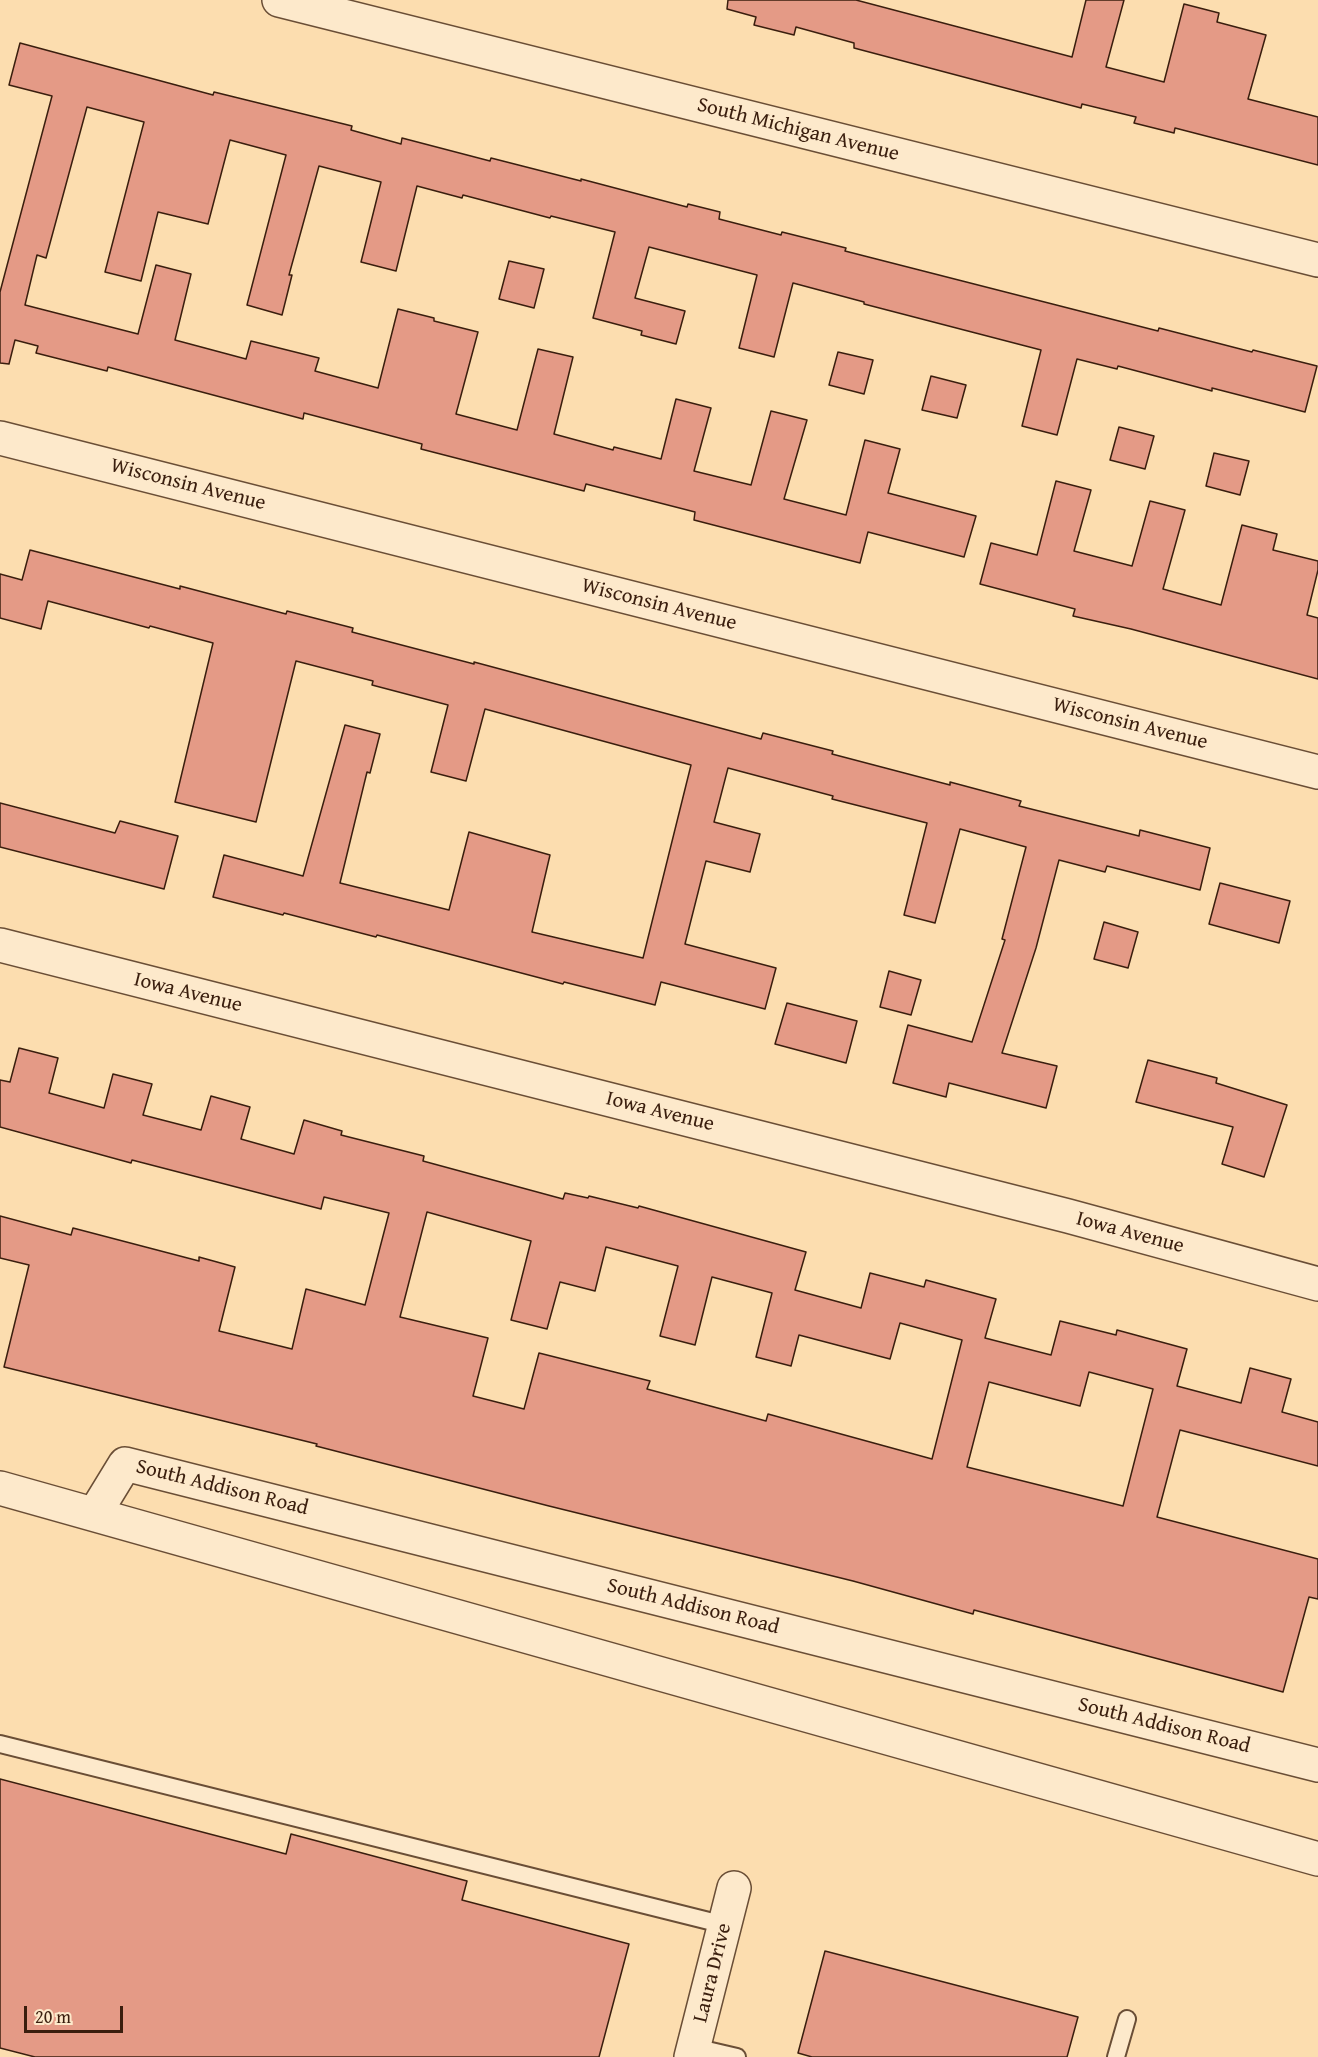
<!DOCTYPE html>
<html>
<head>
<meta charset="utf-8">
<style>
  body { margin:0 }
  #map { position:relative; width:1318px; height:2057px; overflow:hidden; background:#fcddaf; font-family:"Gentium Book Plus",serif }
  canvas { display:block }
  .scale { position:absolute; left:24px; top:2006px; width:99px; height:27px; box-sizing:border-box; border:3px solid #3a1e0e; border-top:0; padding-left:8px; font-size:18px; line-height:21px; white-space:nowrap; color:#3a1e0e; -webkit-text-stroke:4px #fde9cb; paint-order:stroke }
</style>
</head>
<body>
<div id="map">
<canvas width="1318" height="2057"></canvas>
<div class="scale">20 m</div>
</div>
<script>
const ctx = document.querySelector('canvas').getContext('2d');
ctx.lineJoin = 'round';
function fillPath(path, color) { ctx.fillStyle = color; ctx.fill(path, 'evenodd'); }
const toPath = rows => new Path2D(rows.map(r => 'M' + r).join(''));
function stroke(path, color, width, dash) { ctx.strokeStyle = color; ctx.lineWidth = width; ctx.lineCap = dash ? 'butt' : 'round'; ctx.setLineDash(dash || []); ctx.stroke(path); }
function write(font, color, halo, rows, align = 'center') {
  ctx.font = font + ' "Gentium Book Plus",serif'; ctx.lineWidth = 4.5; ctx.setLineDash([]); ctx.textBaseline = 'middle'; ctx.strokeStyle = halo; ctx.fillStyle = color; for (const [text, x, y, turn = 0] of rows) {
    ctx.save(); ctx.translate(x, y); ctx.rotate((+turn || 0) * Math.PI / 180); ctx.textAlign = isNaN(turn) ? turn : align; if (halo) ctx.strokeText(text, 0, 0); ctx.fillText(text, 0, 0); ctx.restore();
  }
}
const building = toPath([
  [728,0,856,0,1072,57,1086,0,1124,0,1106,67,1164,82,1184,4,1219,13,1217,22,1266,35,1248,99,1318,117,1318,165,1175,128,1174,133,1134,123,1136,117,1082,104,1081,108,854,48,854,43,796,27,794,35,754,25,756,17,727,9,728,0],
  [20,43,213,95,214,92,352,126,351,130,401,144,402,138,490,161,491,158,581,181,581,179,687,207,688,204,720,212,719,219,781,235,782,232,846,248,845,251,1158,331,1159,328,1252,352,1253,350,1317,366,1305,412,1212,388,1212,391,1118,366,1117,369,1077,359,1057,435,1022,426,1041,350,864,304,864,302,793,283,774,357,739,348,757,275,649,247,635,298,685,311,676,344,641,335,642,331,593,318,615,232,551,216,550,218,463,195,462,198,417,186,396,271,361,262,381,182,319,166,289,275,292,275,282,315,247,305,286,155,230,140,208,224,158,212,141,281,105,272,144,122,87,107,46,258,37,255,25,305,138,334,156,265,191,274,175,340,246,359,251,341,319,358,315,371,378,388,398,309,434,318,434,321,478,332,456,414,517,430,538,349,573,357,554,434,613,450,614,447,661,459,676,399,711,408,694,471,751,485,771,411,807,420,784,499,846,515,865,440,900,449,888,493,976,516,964,557,868,532,860,563,694,520,695,512,586,484,584,491,421,449,422,444,304,413,303,419,108,367,107,371,36,353,38,346,15,340,9,364,0,363,0,292,52,96,9,85,20,43],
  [509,261,544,269,534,308,499,299,509,261],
  [838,352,873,360,864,394,829,385,838,352],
  [931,376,966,385,957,418,922,410,931,376],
  [1119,427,1154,436,1145,469,1110,460,1119,427],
  [1214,453,1249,461,1240,495,1206,486,1214,453],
  [1056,481,1091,490,1074,551,1132,566,1150,501,1185,510,1163,589,1221,605,1242,525,1277,534,1273,550,1318,561,1318,570,1307,615,1318,618,1318,679,1131,629,1073,616,1075,609,980,584,991,543,1037,555,1056,481],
  [30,550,180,589,180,586,286,614,287,611,353,628,352,632,474,664,474,662,761,739,763,733,833,751,832,754,950,785,950,782,1021,801,1019,806,1139,836,1140,830,1210,848,1200,890,1107,866,1105,872,1059,860,1036,948,1002,1053,1057,1066,1046,1108,949,1083,946,1097,893,1083,908,1025,972,1042,1005,940,1002,939,1026,847,960,829,935,923,904,915,927,823,832,799,833,796,728,768,714,822,760,834,750,872,706,861,685,944,776,968,765,1009,661,982,655,1005,564,982,563,984,377,935,376,937,284,913,283,915,213,897,224,855,303,876,345,725,380,734,370,773,367,772,340,883,449,910,469,832,550,855,532,932,643,958,691,765,485,709,466,781,431,772,448,705,372,685,373,681,296,661,256,822,175,802,213,643,150,626,149,628,48,601,41,629,0,618,0,574,22,580,30,550],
  [0,803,115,833,120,821,178,836,164,889,0,847,0,803],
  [1220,883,1290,901,1279,943,1209,924,1220,883],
  [1104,922,1138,932,1128,968,1094,959,1104,922],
  [889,971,921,980,911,1015,880,1007,889,971],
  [787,1003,857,1021,846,1063,775,1044,787,1003],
  [19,1048,58,1058,49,1093,104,1108,113,1074,152,1084,143,1115,201,1130,211,1096,250,1107,241,1139,294,1154,304,1120,342,1131,341,1135,424,1156,423,1161,563,1199,565,1193,588,1198,589,1196,638,1208,639,1206,806,1252,795,1290,861,1308,870,1273,924,1287,926,1280,996,1299,985,1338,1051,1355,1060,1321,1116,1335,1117,1330,1187,1349,1177,1386,1241,1403,1250,1368,1291,1379,1282,1412,1318,1422,1318,1466,1180,1430,1157,1517,1318,1559,1318,1599,1309,1597,1283,1692,974,1610,973,1614,853,1581,549,1506,316,1446,317,1444,4,1367,29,1265,0,1258,0,1216,71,1235,73,1228,199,1261,199,1257,235,1267,219,1331,292,1349,306,1289,365,1305,389,1213,324,1197,321,1209,132,1160,131,1163,0,1127,0,1080,10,1082,19,1048],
  [427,1212,531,1241,511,1320,547,1329,560,1282,595,1291,606,1247,678,1266,660,1336,695,1345,712,1277,772,1293,756,1357,791,1366,799,1335,890,1359,900,1323,962,1340,932,1459,768,1414,766,1421,647,1389,650,1381,539,1353,524,1409,473,1396,488,1338,400,1317,427,1212],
  [1089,1372,1153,1389,1123,1506,967,1467,989,1382,1080,1406,1089,1372],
  [1148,1060,1217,1078,1216,1083,1287,1105,1264,1177,1222,1164,1233,1127,1136,1102,1148,1060],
  [0,1779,286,1854,291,1834,467,1881,462,1900,629,1944,599,2057,35,2057,0,2048,0,1779],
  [825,1951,1078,2017,1067,2057,812,2057,798,2053,825,1951]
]);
fillPath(building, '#e49a86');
stroke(building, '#3a1e0e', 1.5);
const service = toPath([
  [0,1744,725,1925],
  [694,2047,737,2057],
  [1116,2057,1127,2019]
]);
const minor = toPath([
  [279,0,1318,260],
  [0,438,1318,772],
  [0,945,1068,1216,1318,1284],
  [95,1513,125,1464,1318,1765],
  [691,2057,734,1888]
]);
const tertiary = toPath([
  [0,1488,1318,1859]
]);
stroke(service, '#6a4e36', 20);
stroke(minor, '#6a4e36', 36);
stroke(tertiary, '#6a4e36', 36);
stroke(service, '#fde9cb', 16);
stroke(minor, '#fde9cb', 33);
stroke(tertiary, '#fde9cb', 33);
write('21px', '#3a1e0e', '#fde9cb', [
  ["South Michigan Avenue",798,130,14],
  ["Wisconsin Avenue",188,485,14],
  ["Wisconsin Avenue",659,605,14],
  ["Wisconsin Avenue",1130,724,14],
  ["Iowa Avenue",188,993,14],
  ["Iowa Avenue",660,1112,14],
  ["Iowa Avenue",1130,1233,15],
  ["South Addison Road",222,1488,14],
  ["South Addison Road",693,1607,14],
  ["South Addison Road",1164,1726,14],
  ["Laura Drive",713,1973,-76]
]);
</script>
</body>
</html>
